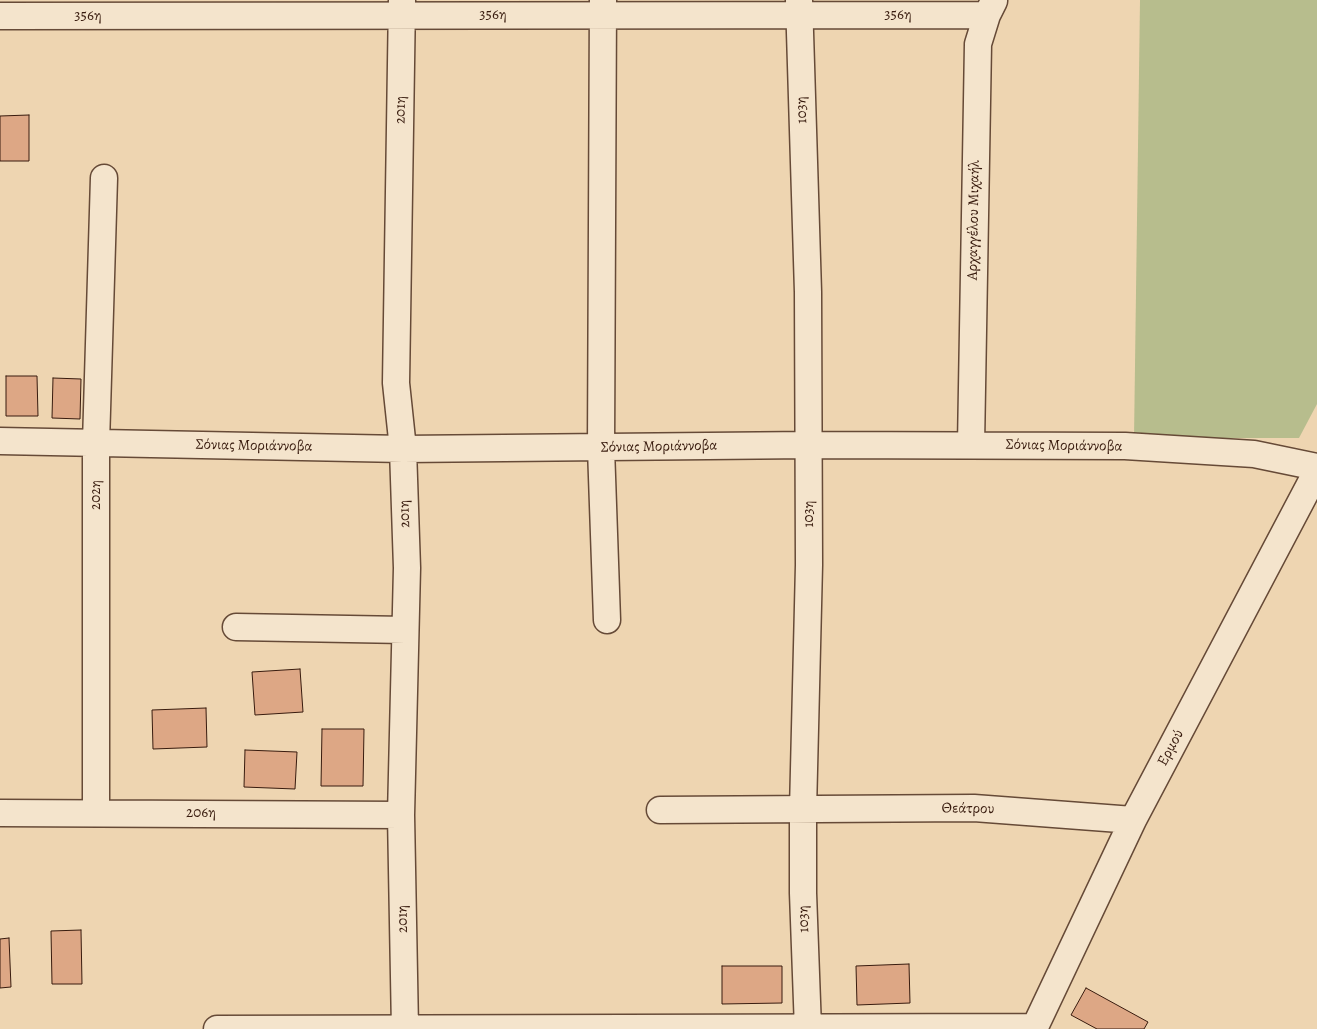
<!DOCTYPE html>
<html>
<head>
<meta charset="utf-8">
<style>
  body { margin:0 }
  canvas { display:block; background:#eed5b1 }
</style>
</head>
<body>
<canvas width="1317" height="1029"></canvas>
<script>
const ctx = document.querySelector('canvas').getContext('2d');
ctx.lineJoin = 'round';
function fillPath(path, color) { ctx.fillStyle = color; ctx.fill(path, 'evenodd'); }
const toPath = rows => new Path2D(rows.map(r => 'M' + r).join(''));
function stroke(path, color, width, dash) { ctx.strokeStyle = color; ctx.lineWidth = width; ctx.lineCap = dash ? 'butt' : 'round'; ctx.setLineDash(dash || []); ctx.stroke(path); }
function write(font, color, halo, rows, align = 'center') {
  ctx.font = font + ' Alegreya,serif'; ctx.lineWidth = 4; ctx.setLineDash([]); ctx.textBaseline = 'middle'; ctx.strokeStyle = halo; ctx.fillStyle = color; for (const [text, x, y, turn = 0] of rows) {
    ctx.save(); ctx.translate(x, y); ctx.rotate((+turn || 0) * Math.PI / 180); ctx.textAlign = isNaN(turn) ? turn : align; if (halo) ctx.strokeText(text, 0, 0); ctx.fillText(text, 0, 0); ctx.restore();
  }
}
fillPath(toPath([
  [1140,0,1317,0,1317,404,1299,438,1134,438]
]), '#b7bd8d');
const building = toPath([
  [29,115,29,161,0,161,0,116,29,115],
  [6,376,37,376,38,416,6,416,6,376],
  [53,378,81,379,80,419,52,418,53,378],
  [300,669,303,712,255,715,252,672,300,669],
  [206,708,207,747,153,749,152,710,206,708],
  [322,729,364,729,363,786,321,786,322,729],
  [245,750,297,752,295,789,244,787,245,750],
  [81,930,82,984,52,984,51,931,81,930],
  [9,938,11,987,0,988,0,939,9,938],
  [909,964,910,1003,857,1005,856,966,909,964],
  [722,966,782,966,782,1003,722,1004,722,966],
  [1086,988,1148,1022,1144,1029,1097,1029,1071,1015,1086,988]
]);
fillPath(building, '#dda785');
stroke(building, '#381b0e', 1);
const minor = toPath([
  [402,0,396,383,403,449,407,568,401,815,405,1029],
  [603,0,601,448,607,620],
  [799,0,808,292,809,565,803,810,803,893,808,1029],
  [0,16,987,15],
  [0,441,403,449,809,445,1125,446,1254,454,1317,467],
  [971,445,978,44,987,15,994,1],
  [236,627,405,630],
  [660,810,974,808,1133,820],
  [0,813,401,815],
  [96,813,96,443,104,178],
  [217,1029,1035,1027],
  [1034,1029,1133,820,1317,471]
]);
stroke(minor, '#664a37', 29);
stroke(minor, '#f4e4cc', 26);
write('15px', '#381b0e', '#f4e4cc', [
  ["356η",493,15],
  ["356η",898,15],
  ["356η",88,16],
  ["201η",401,110,-89],
  ["103η",802,110,-92],
  ["Αρχαγγέλου Μιχαήλ",974,220,-89],
  ["Σόνιας Μοριάννοβα",254,446,1],
  ["Σόνιας Μοριάννοβα",1064,446,1],
  ["Σόνιας Μοριάννοβα",659,447,-1],
  ["202η",96,495,-90],
  ["201η",405,514,-92],
  ["103η",809,514,-90],
  ["Ερμού",1171,748,-62],
  ["Θεάτρου",968,809,1],
  ["206η",201,813],
  ["201η",403,919,-91],
  ["103η",804,919,-92]
]);
</script>
</body>
</html>
